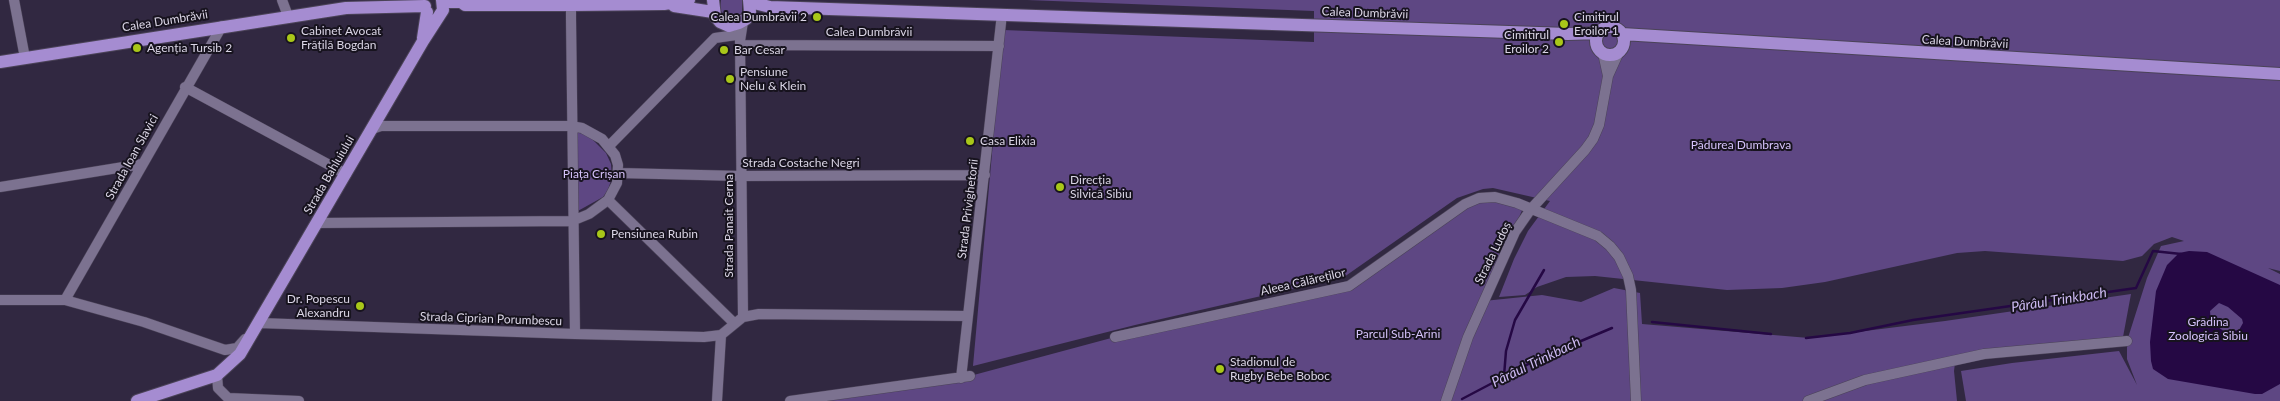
<!DOCTYPE html>
<html>
<head>
<meta charset="utf-8">
<style>
  body { margin:0 }
  canvas { display:block; background:#312841 }
</style>
</head>
<body>
<canvas width="2280" height="401"></canvas>
<script>
const ctx = document.querySelector('canvas').getContext('2d');
ctx.lineJoin = 'round';
function fillPath(path, color) { ctx.fillStyle = color; ctx.fill(path, 'evenodd'); }
const toPath = rows => new Path2D(rows.map(r => 'M' + r).join(''));
function stroke(path, color, width, dash) { ctx.strokeStyle = color; ctx.lineWidth = width; ctx.lineCap = dash ? 'butt' : 'round'; ctx.setLineDash(dash || []); ctx.stroke(path); }
function write(font, color, halo, rows, align = 'center') {
  ctx.font = font + ' Lato,sans-serif'; ctx.lineWidth = 4; ctx.setLineDash([]); ctx.textBaseline = 'middle'; ctx.strokeStyle = halo; ctx.fillStyle = color; for (const [text, x, y, turn = 0] of rows) {
    ctx.save(); ctx.translate(x, y); ctx.rotate((+turn || 0) * Math.PI / 180); ctx.textAlign = isNaN(turn) ? turn : align; if (halo) ctx.strokeText(text, 0, 0); ctx.fillText(text, 0, 0); ctx.restore();
  }
}
fillPath(toPath([
  [721,0,742,0,742,13,734,18,727,17,720,10],
  [1027,0,2280,0,2280,271,2268,268,2280,274,2280,401,1966,401,1961,371,2012,363,2119,351,2137,385,2127,359,2127,341,2147,278,2161,246,2184,241,2172,237,2154,244,2142,256,2123,261,1985,251,1957,253,1825,282,1782,288,1727,290,1595,276,1566,277,1537,287,1525,295,1499,297,1514,259,1528,231,1550,201,1493,188,1483,189,1457,198,1344,277,1135,325,973,366,1003,30,1314,42,1314,11],
  [574,131,589,136,606,153,611,164,612,177,608,190,603,197,576,212],
  [1479,198,1523,208,1484,301,1542,295,1581,302,1614,288,1640,293,1642,324,1809,338,1945,321,2131,294,2123,337,1956,355,1954,371,1957,401,790,401,970,376,1115,337,1342,288]
]), '#5e4783');
fillPath(toPath([
  [2189,251,2207,252,2280,285,2280,384,2262,394,2255,394,2168,379,2153,369,2151,361,2150,342,2156,291,2167,265,2179,253],
  [2219,303,2228,307,2242,319,2243,323,2239,330,2225,332,2211,322,2210,311]
]), '#250844');
stroke(toPath([
  [1652,322,1771,334],
  [1806,338,1850,333,1913,320,2136,288,2153,251,2181,254],
  [1504,376,1506,351,1515,320,1544,270],
  [1462,399,1538,359,1612,328]
]), '#250844', 2.5);
const minor = toPath([
  [14,0,25,58],
  [282,0,288,16],
  [740,45,999,46],
  [1603,53,1608,76],
  [185,87,346,174],
  [609,146,715,38,736,35],
  [619,173,741,176,985,175],
  [0,187,142,164],
  [608,200,734,323],
  [318,223,572,221,589,214,608,200,617,183,618,165,615,155,602,139,582,128,571,126,381,126,372,129],
  [0,300,65,300,144,322,225,350,237,348,245,339],
  [65,300,222,26],
  [743,317,759,314,968,316],
  [255,328,259,323,575,334,704,337,721,335],
  [575,334,571,18,571,5,575,0],
  [1115,337,1349,286,1465,204,1479,198,1495,197,1517,203,1598,236,1610,246,1619,257,1628,276,1631,290,1636,401],
  [217,375,218,388,228,398,299,401],
  [961,378,1002,14],
  [717,401,721,335,743,317,740,41,743,22],
  [790,401,970,376],
  [1446,401,1468,337,1515,232,1531,209,1585,150,1593,139,1599,125,1608,76,1618,54],
  [1808,401,1865,380,1984,354,2127,341]
]);
const major = toPath([
  [713,0,715,16,720,22,729,26,739,23,746,19,750,12,749,0],
  [443,2,461,2,465,5,571,5,664,4,689,0],
  [750,2,770,7,1568,34,1599,33],
  [674,6,713,12],
  '1596 41a14 14 0 1 1 28 0a14 14 0 1 1-28 0Z',
  [1622,34,2280,74],
  [423,38,427,12],
  [0,62,346,8,425,6],
  [137,401,217,375,240,354,423,41,443,10,442,0]
]);
stroke(minor, '#4b4358', 11);
stroke(major, '#4b4358', 14);
stroke(minor, '#7c7290', 10);
stroke(major, '#a58cd1', 12);
for (const [x, y, r, color] of [
  [817,17,5,"#a9c719"],
  [1564,24,5,"#a9c719"],
  [291,38,5,"#a9c719"],
  [1559,42,5,"#a9c719"],
  [137,48,5,"#a9c719"],
  [724,50,5,"#a9c719"],
  [730,79,5,"#a9c719"],
  [970,141,5,"#a9c719"],
  [1060,187,5,"#a9c719"],
  [601,234,5,"#a9c719"],
  [360,306,5,"#a9c719"],
  [1220,369,5,"#a9c719"]
]) { const dot = new Path2D(); dot.arc(x, y, r, 0, 2 * Math.PI); ctx.fillStyle = color; ctx.fill(dot); stroke(dot, '#17131e', 2); }
write('12px', '#dad5e5', '#17131e', [
  ["Calea Dumbrăvii",1365,13,2],
  ["Calea Dumbrăvii",165,21,-9],
  ["Calea Dumbrăvii",869,32],
  ["Calea Dumbrăvii",1965,42,3],
  ["Strada Ioan Slavici",132,157,-61],
  ["Strada Costache Negri",801,163],
  ["Strada Bahluiului",329,175,-60],
  ["Strada Privighetorii",968,209,-83],
  ["Strada Panait Cerna",729,226,-90],
  ["Strada Ludoș",1493,253,-64],
  ["Aleea Călăreților",1303,282,-13],
  ["Strada Ciprian Porumbescu",491,319,2]
]);
write('12px', '#dad5e5', '#17131e', [
  ["Calea Dumbrăvii 2",807,17,"right"],
  ["Cimitirul",1574,17],
  ["Eroilor 1",1574,31],
  ["Cabinet Avocat",301,31],
  ["Frățilă Bogdan",301,45],
  ["Cimitirul",1549,35,"right"],
  ["Eroilor 2",1549,49,"right"],
  ["Agenția Tursib 2",147,48],
  ["Bar Cesar",734,50],
  ["Pensiune",740,72],
  ["Nelu & Klein",740,86],
  ["Casa Elixia",980,141],
  ["Direcția",1070,180],
  ["Silvică Sibiu",1070,194],
  ["Pensiunea Rubin",611,234],
  ["Dr. Popescu",350,299,"right"],
  ["Alexandru",350,313,"right"],
  ["Stadionul de",1230,362],
  ["Rugby Bebe Boboc",1230,376]
], 'left');
write('12px', '#d5c2fa', '#17131e', [
  ["Pădurea Dumbrava",1741,145],
  ["Piața Crișan",594,174],
  ["Grădina",2208,322],
  ["Zoologică Sibiu",2208,336],
  ["Parcul Sub-Arini",1398,334]
]);
write('italic 14px', '#ccb9f1', '#17131e', [
  ["Pârâul Trinkbach",2059,300,-9],
  ["Pârâul Trinkbach",1536,362,-26]
]);
</script>
</body>
</html>
